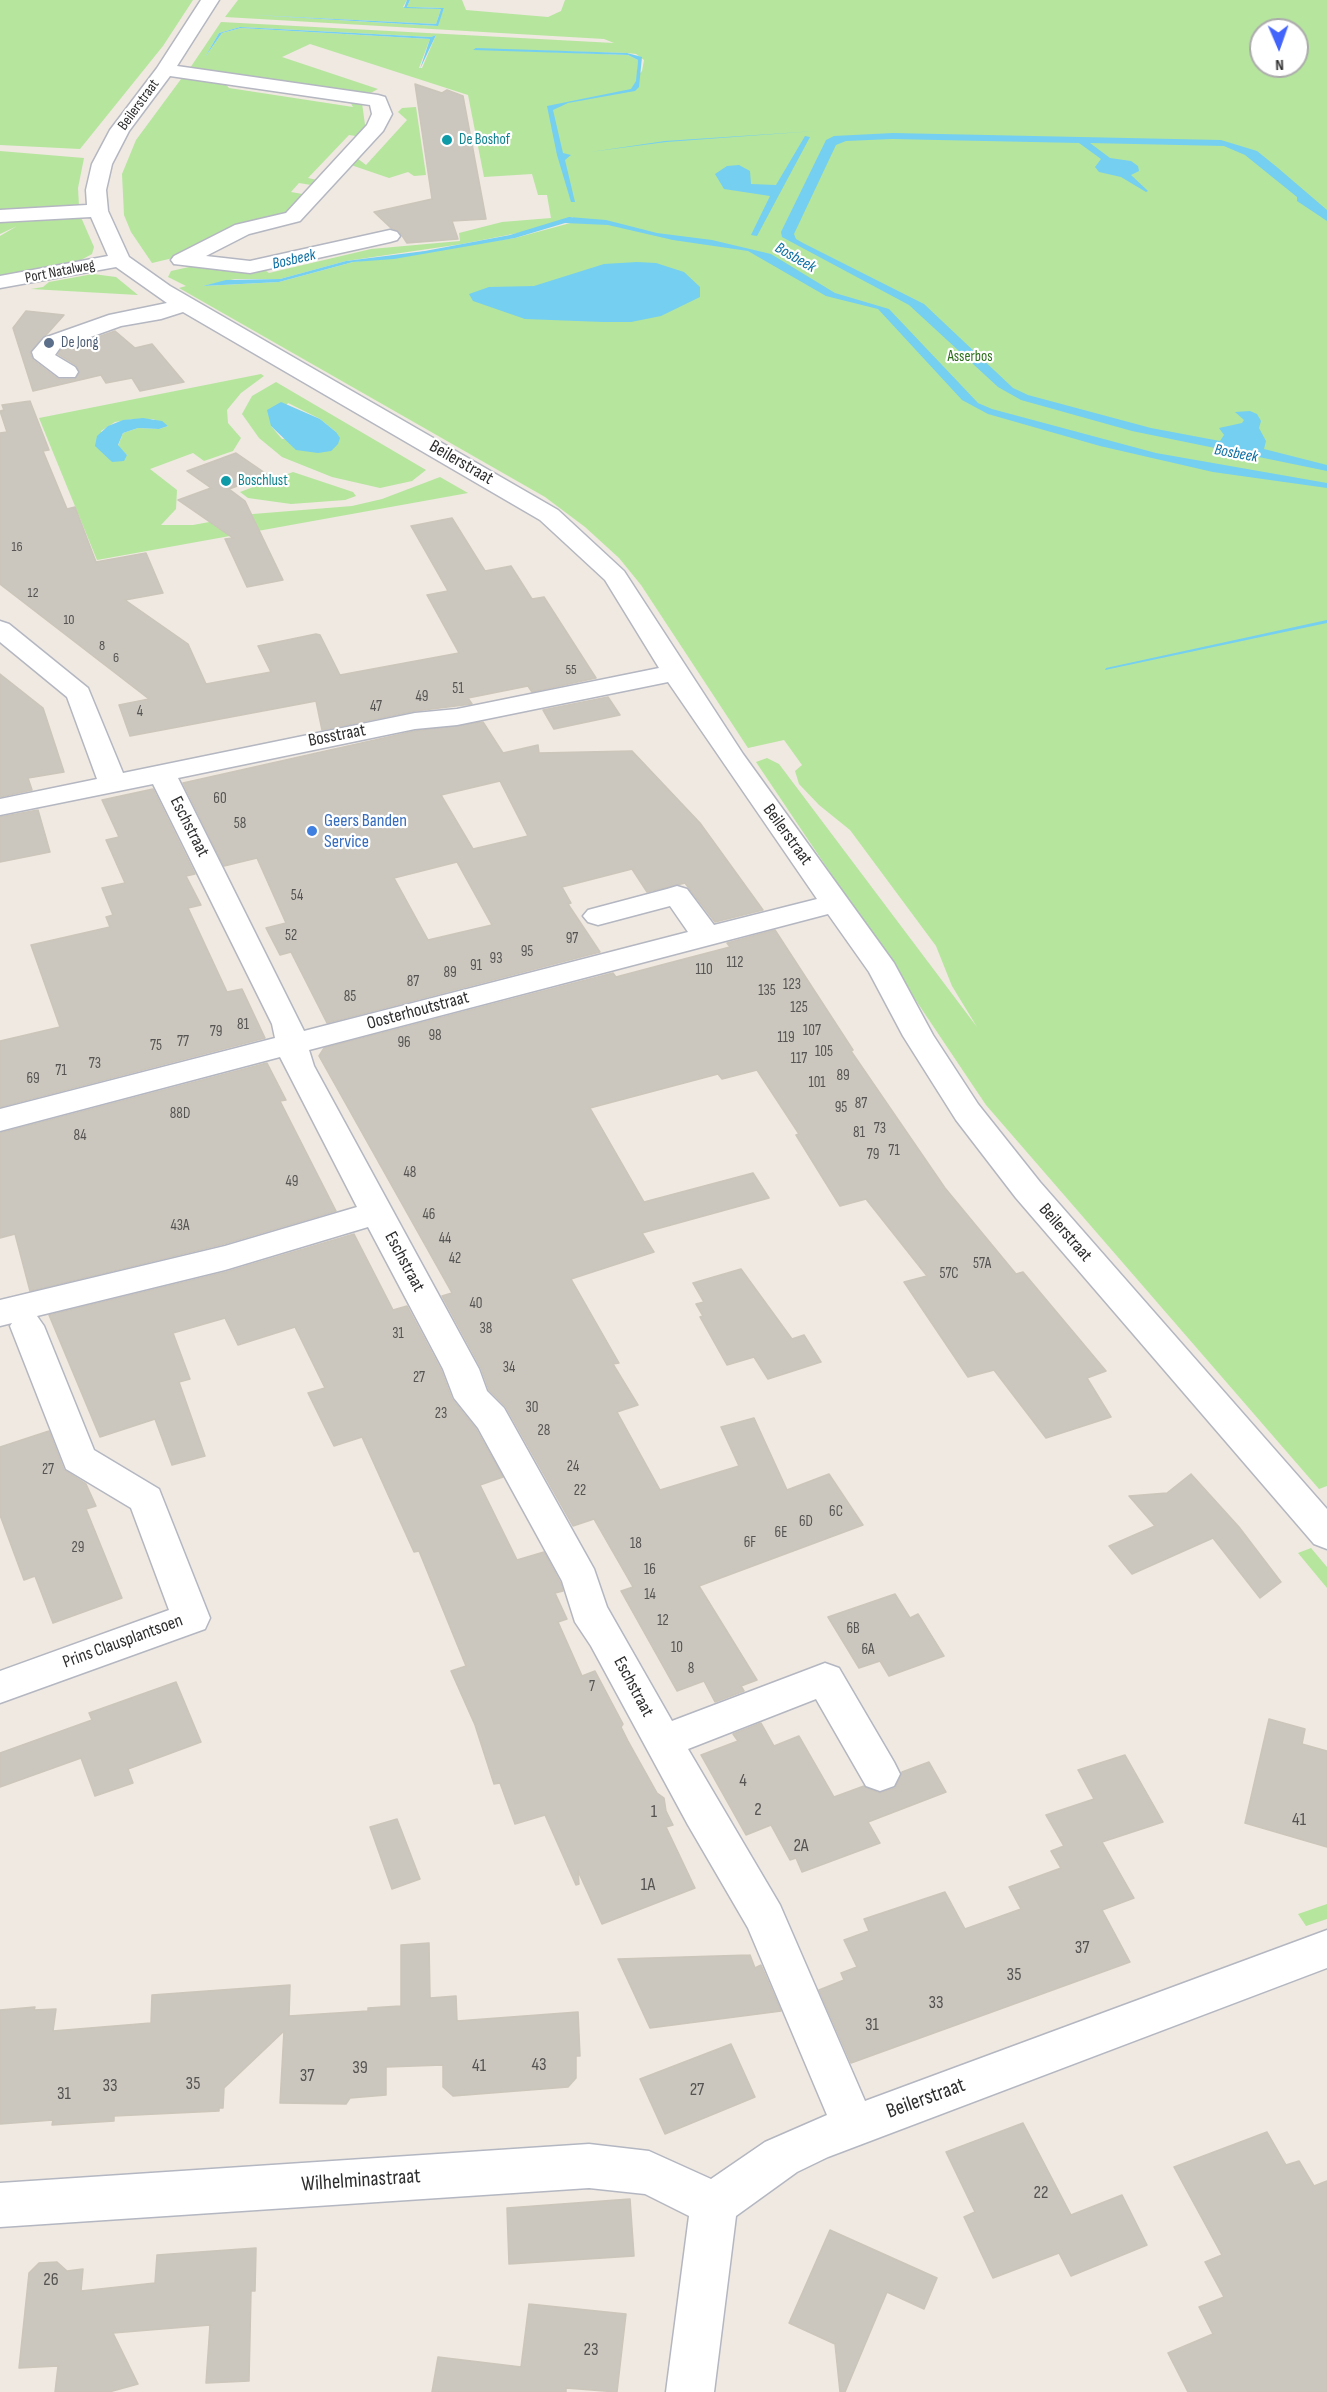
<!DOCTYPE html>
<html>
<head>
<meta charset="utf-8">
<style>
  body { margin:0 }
  #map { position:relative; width:1327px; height:2392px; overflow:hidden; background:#efe9e1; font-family:"Sofia Sans Condensed",sans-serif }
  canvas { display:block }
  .north { position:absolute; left:1249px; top:18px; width:60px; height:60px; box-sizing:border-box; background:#fff; border:2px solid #ababab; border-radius:50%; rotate:178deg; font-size:16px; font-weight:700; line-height:24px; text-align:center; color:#2e2e2e }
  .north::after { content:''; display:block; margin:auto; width:21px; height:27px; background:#4264fb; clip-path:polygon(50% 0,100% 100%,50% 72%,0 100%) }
</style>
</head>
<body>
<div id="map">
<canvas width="1327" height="2392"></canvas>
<div class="north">N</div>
</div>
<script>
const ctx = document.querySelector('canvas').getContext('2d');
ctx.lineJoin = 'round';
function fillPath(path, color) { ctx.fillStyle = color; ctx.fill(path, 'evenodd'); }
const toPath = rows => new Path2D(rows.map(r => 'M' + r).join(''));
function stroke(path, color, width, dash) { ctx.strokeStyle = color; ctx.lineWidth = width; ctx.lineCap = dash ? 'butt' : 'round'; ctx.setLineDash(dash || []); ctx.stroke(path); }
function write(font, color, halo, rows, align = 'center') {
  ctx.font = font + ' "Sofia Sans Condensed",sans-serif'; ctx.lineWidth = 4.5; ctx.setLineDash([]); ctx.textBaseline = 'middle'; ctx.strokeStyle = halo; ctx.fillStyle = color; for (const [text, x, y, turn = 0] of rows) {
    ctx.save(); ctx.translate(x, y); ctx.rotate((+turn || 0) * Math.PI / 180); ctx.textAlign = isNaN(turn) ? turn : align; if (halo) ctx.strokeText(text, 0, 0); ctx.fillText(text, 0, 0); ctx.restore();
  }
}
fillPath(toPath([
  [0,0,193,0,163,46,80,149,0,145],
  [238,0,407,0,403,7,441,9,436,24,254,15,437,26,444,8,407,7,410,0,462,0,466,10,548,17,561,11,565,0,1327,0,1327,1486,1319,1489,986,1105,756,762,767,758,779,764,977,1027,952,986,936,946,850,830,819,805,799,784,795,771,802,765,784,740,748,748,641,585,619,558,585,527,545,497,179,288,186,286,168,277,171,271,198,265,214,270,262,268,269,273,371,249,460,241,459,233,502,222,551,218,547,195,538,195,532,174,484,177,468,95,310,44,282,57,378,89,363,97,188,71,221,22,614,43,604,39,225,17],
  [240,27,431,37,436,35,422,68,419,68,430,39,241,28,222,33,205,57,219,33],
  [1261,30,1297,30,1297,66,1261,66],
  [474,49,627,53,636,54,644,60,642,71,637,76,638,60,628,55],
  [573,217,574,222,515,238,353,262,279,282,203,286,235,279,280,279,346,261,462,244,523,232],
  [184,75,223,81,229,88,353,107,349,100,362,103,366,132,362,137,349,135,308,178,322,181,317,186,299,183,291,192,308,195,292,213,190,254,152,263,131,232,124,215,122,174,136,140],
  [416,107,426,175,414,176,408,172,389,178,351,165,357,158,366,165,407,120,398,112,402,108],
  [0,151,84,158,78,188,79,206,0,211],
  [80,215,94,247,92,254,81,260,0,278,0,236,17,226,0,234,0,221],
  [93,274,116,277,138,295,31,289,43,287,49,282],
  [261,374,264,376,241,393,227,410,228,423,241,438,233,451,204,461,193,453,150,469,177,490,176,509,161,525,193,525,253,514,352,506,382,499,440,477,468,493,97,560,39,418],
  [133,419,153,419,168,426,159,429,138,428,123,433,118,446,127,455,112,462,101,431,115,422],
  [276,382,426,470,412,481,380,488,332,477,282,457,259,438,242,414,252,396],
  [288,403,320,419,336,432,282,439,271,426],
  [293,472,353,492,356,496,345,500,291,504,248,498,240,492],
  [1311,1548,1327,1567,1327,1588,1298,1553],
  [1327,1904,1327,1919,1306,1926,1298,1914]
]), '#b6e59e');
fillPath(toPath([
  [407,0,410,0,407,7,444,8,438,26,254,15,436,24,441,9,404,8],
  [240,27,431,37,436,35,420,69,430,39,241,28,222,33,205,57,219,33],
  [476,48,627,53,642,57,639,87,635,91,568,103,553,110,563,153,571,155,565,160,575,202,571,202,557,155,547,106,631,89,636,81,638,60,628,55,473,50],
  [816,131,666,142,590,152,665,141],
  [893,133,1221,140,1257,151,1278,168,1327,210,1327,221,1297,201,1297,197,1245,155,1224,146,1090,143,1110,158,1131,161,1138,166,1139,171,1131,175,1148,191,1146,192,1121,177,1099,172,1095,167,1101,159,1079,143,892,139,846,141,836,145,794,234,796,239,803,243,924,304,1013,388,1028,395,1151,428,1220,441,1224,435,1219,428,1242,423,1244,420,1235,412,1250,411,1257,414,1261,421,1259,428,1266,441,1264,449,1327,465,1327,471,1132,431,1021,400,998,387,909,305,782,237,781,232,826,140,834,136],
  [805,136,810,137,757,236,751,235,770,196,724,189,715,174,727,166,739,165,750,171,751,184,776,185],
  [569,217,606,220,657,233,712,240,771,254,835,293,889,309,978,403,992,409,1156,453,1327,483,1327,488,1213,472,1100,446,988,414,962,400,878,309,826,296,748,251,673,240,608,225,565,223,515,238,394,259,353,262,279,282,203,286,226,280,280,279,346,261,425,251,510,235],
  [637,262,656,263,684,272,700,287,700,297,661,316,631,322,603,322,525,319,473,301,469,294,489,287,534,286,604,264],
  [281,402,320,419,336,432,340,438,338,444,331,451,318,453,296,450,271,426,267,410],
  [143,418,162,421,168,426,159,429,138,428,123,433,118,445,127,455,124,461,112,462,95,446,97,436,108,426,123,420],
  [1327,620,1327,623,1105,670,1106,668]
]), '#75cff0');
const building = toPath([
  [415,84,442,93,447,90,463,96,486,219,452,221,458,239,407,243,399,231,391,228,374,212,432,199,415,84],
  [26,311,64,315,30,353,33,360,58,379,75,379,80,373,76,365,58,354,61,350,115,331,135,348,152,344,184,382,140,391,132,378,106,383,101,375,33,391,13,328,26,311],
  [30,401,49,450,43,451,67,509,75,507,96,562,146,553,163,593,125,600,188,644,206,684,271,672,258,646,316,634,320,635,340,675,459,653,427,595,448,591,411,526,452,518,485,571,511,566,532,599,544,597,596,678,532,692,528,686,468,698,472,704,415,711,322,730,316,701,130,736,119,705,149,699,0,584,0,433,7,432,0,411,4,410,2,405,30,401],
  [236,453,268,475,229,489,245,501,283,580,247,587,225,539,233,538,178,500,211,488,187,471,236,453],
  [0,674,43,708,64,772,28,778,32,790,0,797,0,674],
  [608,697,620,715,554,729,543,710,608,697],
  [483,722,503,753,538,745,539,753,632,751,700,823,763,910,715,922,685,883,647,892,632,869,562,887,571,903,568,904,600,952,327,1023,291,952,280,955,266,928,286,923,257,858,224,866,183,783,415,731,483,722],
  [500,781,528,836,473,849,441,795,500,781],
  [457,862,492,925,428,940,394,878,457,862],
  [153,789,195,874,186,876,201,905,188,908,227,992,242,989,265,1038,0,1107,0,1041,60,1027,31,945,110,927,106,917,113,915,102,888,125,883,106,840,119,837,102,800,153,789],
  [38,810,50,852,0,862,0,817,38,810],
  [775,930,853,1050,851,1051,945,1188,1016,1274,1023,1272,1106,1371,1087,1378,1111,1417,1046,1438,994,1370,968,1377,904,1282,927,1276,866,1199,840,1206,796,1135,799,1134,757,1070,722,1079,718,1074,590,1108,644,1202,753,1173,769,1198,642,1233,654,1252,571,1279,619,1363,613,1364,638,1405,617,1412,660,1490,739,1466,721,1427,754,1418,787,1490,829,1474,863,1525,699,1586,757,1680,741,1686,744,1691,715,1702,704,1681,677,1691,621,1591,633,1587,594,1519,573,1526,506,1407,489,1390,481,1368,442,1296,452,1293,319,1056,324,1048,613,973,616,977,665,964,730,947,727,943,775,930],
  [267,1063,286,1100,280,1101,336,1211,224,1244,30,1291,15,1234,0,1238,0,1133,267,1063],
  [354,1234,393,1310,407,1306,441,1370,452,1399,476,1429,503,1477,480,1485,517,1560,544,1552,561,1584,563,1591,555,1593,567,1619,558,1622,582,1676,595,1671,623,1724,621,1727,628,1741,657,1793,664,1798,666,1811,673,1825,666,1827,695,1888,602,1924,578,1871,579,1884,576,1885,545,1815,515,1824,500,1783,494,1784,475,1725,451,1671,466,1666,419,1551,414,1552,362,1437,334,1446,308,1393,325,1388,295,1327,238,1345,225,1318,173,1333,190,1379,179,1382,205,1456,172,1465,155,1419,100,1437,49,1315,226,1272,354,1234],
  [741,1269,792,1339,804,1335,821,1362,768,1379,754,1357,727,1365,700,1317,703,1316,696,1304,704,1302,693,1283,741,1269],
  [49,1431,64,1470,86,1484,96,1506,86,1509,122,1598,53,1623,35,1576,24,1580,0,1515,0,1447,49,1431],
  [1191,1474,1239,1527,1281,1582,1260,1598,1213,1538,1132,1574,1109,1546,1155,1526,1129,1496,1167,1493,1191,1474],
  [895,1594,910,1618,918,1614,944,1656,889,1676,880,1661,859,1668,828,1617,895,1594],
  [176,1682,201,1742,128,1769,133,1783,95,1796,81,1758,0,1787,0,1753,92,1720,89,1713,176,1682],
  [1269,1719,1305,1729,1302,1744,1327,1751,1327,1847,1245,1823,1269,1719],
  [761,1723,774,1746,799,1736,834,1797,864,1786,879,1793,895,1788,902,1772,929,1762,946,1792,868,1822,880,1843,802,1872,796,1858,790,1860,771,1825,746,1835,701,1755,738,1741,733,1734,761,1723],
  [1125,1755,1163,1822,1102,1842,1134,1898,1102,1910,1130,1962,851,2063,819,1990,844,1980,841,1973,857,1967,844,1940,869,1931,864,1919,945,1892,965,1929,1021,1909,1009,1887,1061,1868,1051,1851,1064,1846,1046,1815,1094,1799,1078,1770,1125,1755],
  [397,1819,420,1879,392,1889,370,1827,397,1819],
  [429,1943,430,1998,456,1996,457,2021,578,2012,580,2056,576,2056,576,2078,568,2087,453,2096,443,2087,443,2065,386,2067,386,2095,350,2098,346,2104,280,2103,284,2031,224,2088,223,2108,219,2108,219,2111,114,2116,114,2121,52,2125,53,2120,0,2124,0,2010,35,2007,34,2010,56,2009,53,2031,151,2023,152,1995,290,1985,289,2016,368,2011,368,2008,401,2006,401,1945,429,1943],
  [750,1955,755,1968,761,1965,781,2011,650,2028,618,1959,750,1955],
  [731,2044,755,2097,665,2134,640,2079,731,2044],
  [1023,2123,1071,2215,1122,2195,1147,2245,1071,2276,1059,2253,993,2278,964,2217,975,2212,946,2152,1023,2123],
  [1267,2132,1286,2165,1299,2161,1314,2186,1327,2181,1327,2392,1188,2392,1168,2353,1213,2334,1199,2307,1224,2297,1205,2262,1222,2255,1174,2167,1267,2132],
  [630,2199,634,2256,509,2264,507,2208,630,2199],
  [830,2230,937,2278,924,2309,887,2292,845,2392,840,2392,835,2344,789,2323,830,2230],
  [256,2248,255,2291,251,2291,249,2381,206,2383,210,2325,113,2333,138,2384,109,2392,55,2392,58,2366,19,2368,29,2273,39,2263,57,2262,67,2271,83,2269,81,2291,155,2283,157,2255,256,2248],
  [529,2304,626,2314,617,2392,566,2388,566,2392,432,2392,438,2357,521,2367,529,2304]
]);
fillPath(building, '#cbc7bf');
stroke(building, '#cbc5ba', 1.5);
const minor = toPath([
  [201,0,219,0,177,66,378,95,385,97,392,114,383,131,300,221,249,234,206,256,250,261,390,230,397,232,400,236,397,240,390,242,250,273,174,264,171,260,174,256,235,225,286,213,367,125,372,114,370,105,170,76,129,131,112,164,106,190,108,211,129,257,170,286,558,510,624,571,743,754,894,963,933,1035,978,1104,1040,1182,1327,1509,1327,1549,1314,1544,1016,1198,956,1120,903,1036,869,972,828,914,309,1050,314,1066,479,1369,487,1391,504,1408,594,1569,607,1607,672,1721,825,1663,839,1668,894,1762,900,1774,894,1786,880,1791,866,1786,816,1699,688,1749,780,1905,865,2101,1327,1930,1327,1968,828,2157,797,2172,736,2216,714,2392,666,2392,689,2216,645,2194,589,2188,0,2227,0,2183,589,2144,649,2151,711,2179,765,2142,827,2115,748,1928,688,1825,591,1646,575,1622,562,1581,478,1428,454,1398,443,1369,368,1227,225,1270,37,1316,44,1326,94,1450,159,1489,210,1618,205,1629,0,1703,0,1671,169,1610,131,1508,66,1469,10,1326,12,1323,0,1326,0,1300,225,1246,357,1207,280,1057,0,1131,0,1109,275,1038,272,1024,153,784,0,815,0,799,97,779,67,697,0,642,0,621,9,624,88,688,123,773,415,713,457,709,659,668,605,580,540,520,183,312,161,319,121,326,60,348,55,355,75,367,78,372,75,377,59,377,34,358,32,352,44,338,109,315,167,303,116,267,0,288,0,276,108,256,91,217,0,222,0,210,87,205,86,190,92,164,110,130,157,68,201,0],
  [668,682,817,899,714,925,687,889,677,886,667,889,588,910,583,916,588,922,598,925,670,906,688,932,304,1031,178,778,415,729,457,725,668,682]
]);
stroke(minor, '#b4b7c1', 3);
fillPath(minor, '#fff');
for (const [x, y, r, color] of [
  [447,140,6,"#0f9aa8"],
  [49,343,6,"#5c6f8a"],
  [226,481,6,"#0f9aa8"],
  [312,831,6,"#3f7fe0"]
]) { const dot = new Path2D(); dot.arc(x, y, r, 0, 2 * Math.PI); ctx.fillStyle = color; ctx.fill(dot); stroke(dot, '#fff', 2); }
write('14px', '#555452', null, [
  ["16",17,547],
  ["12",33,593],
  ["10",69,620],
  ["8",102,646],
  ["6",116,658],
  ["55",571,670]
]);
write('15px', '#2e2e2e', '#fff', [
  ["Beilerstraat",139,105,-54],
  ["Port Natalweg",60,272,-11]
]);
write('15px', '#0d838f', '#fff', [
  ["De Boshof",459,140],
  ["Boschlust",238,481]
], 'left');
write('15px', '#4e5e75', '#fff', [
  ["De Jong",61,343]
], 'left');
write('15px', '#2c6e1b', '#fff', [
  ["Asserbos",970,357]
]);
write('15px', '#555452', null, [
  ["51",458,689],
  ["49",422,697],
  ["47",376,707],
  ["4",140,712],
  ["60",220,799],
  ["58",240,824],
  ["54",297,896],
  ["52",291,936],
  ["97",572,939],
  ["95",527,952],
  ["93",496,959],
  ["112",735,963],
  ["91",476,966],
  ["110",704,970],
  ["89",450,973],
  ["87",413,982],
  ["123",792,985],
  ["135",767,991],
  ["85",350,997],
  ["125",799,1008],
  ["81",243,1025],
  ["107",812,1031],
  ["79",216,1032],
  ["98",435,1036],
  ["119",786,1038],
  ["77",183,1042],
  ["96",404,1043],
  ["75",156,1046],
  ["105",824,1052],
  ["117",799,1059],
  ["73",95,1064],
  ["71",61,1071],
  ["89",843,1076],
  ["69",33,1079],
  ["101",817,1083],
  ["87",861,1104],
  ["95",841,1108],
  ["88D",180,1114],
  ["73",880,1129],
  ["81",859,1133],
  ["84",80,1136],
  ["71",894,1151],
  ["79",873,1155],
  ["48",410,1173],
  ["49",292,1182],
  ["46",429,1215],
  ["43A",180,1226],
  ["44",445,1239],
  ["42",455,1259],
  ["57A",982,1264],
  ["57C",949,1274],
  ["40",476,1304],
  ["38",486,1329],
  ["31",398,1334],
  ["34",509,1368],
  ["27",419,1378],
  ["30",532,1408],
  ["23",441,1414],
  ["28",544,1431],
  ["24",573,1467],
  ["27",48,1470],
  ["22",580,1491],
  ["6C",836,1512],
  ["6D",806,1522],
  ["6E",781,1533],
  ["6F",750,1543],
  ["18",636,1544],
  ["29",78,1548],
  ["16",650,1570],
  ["14",650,1595],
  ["12",663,1621],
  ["6B",853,1629],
  ["10",677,1648],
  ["6A",868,1650],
  ["8",691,1669],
  ["7",592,1687]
]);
write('italic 16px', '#0d6fa3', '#fff', [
  ["Bosbeek",795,258,30],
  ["Bosbeek",294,260,-13],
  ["Bosbeek",1236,454,10]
]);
write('18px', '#2e2e2e', '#fff', [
  ["Beilerstraat",461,463,30],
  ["Bosstraat",337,736,-11],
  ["Eschstraat",189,827,63],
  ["Beilerstraat",787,835,54],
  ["Oosterhoutstraat",418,1011,-15],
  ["Beilerstraat",1065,1233,49],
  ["Eschstraat",404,1262,62],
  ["Prins Clausplantsoen",123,1642,-20],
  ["Eschstraat",633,1687,62]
]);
write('18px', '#366cbe', '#fff', [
  ["Geers Banden",324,821],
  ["Service",324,842]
], 'left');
write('18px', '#555452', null, [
  ["4",743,1781],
  ["2",758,1810],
  ["1",654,1812],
  ["41",1299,1820],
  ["2A",801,1846],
  ["1A",648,1885],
  ["37",1082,1948],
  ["35",1014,1975],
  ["33",936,2003],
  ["31",872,2025],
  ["43",539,2065],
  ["41",479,2066],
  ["39",360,2068],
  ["37",307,2076],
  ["35",193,2084],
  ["33",110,2086],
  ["27",697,2090],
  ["31",64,2094],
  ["22",1041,2193],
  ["26",51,2280],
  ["23",591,2350]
]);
write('21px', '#2e2e2e', '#fff', [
  ["Beilerstraat",926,2099,-20],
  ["Wilhelminastraat",361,2181,-4]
]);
</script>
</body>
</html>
